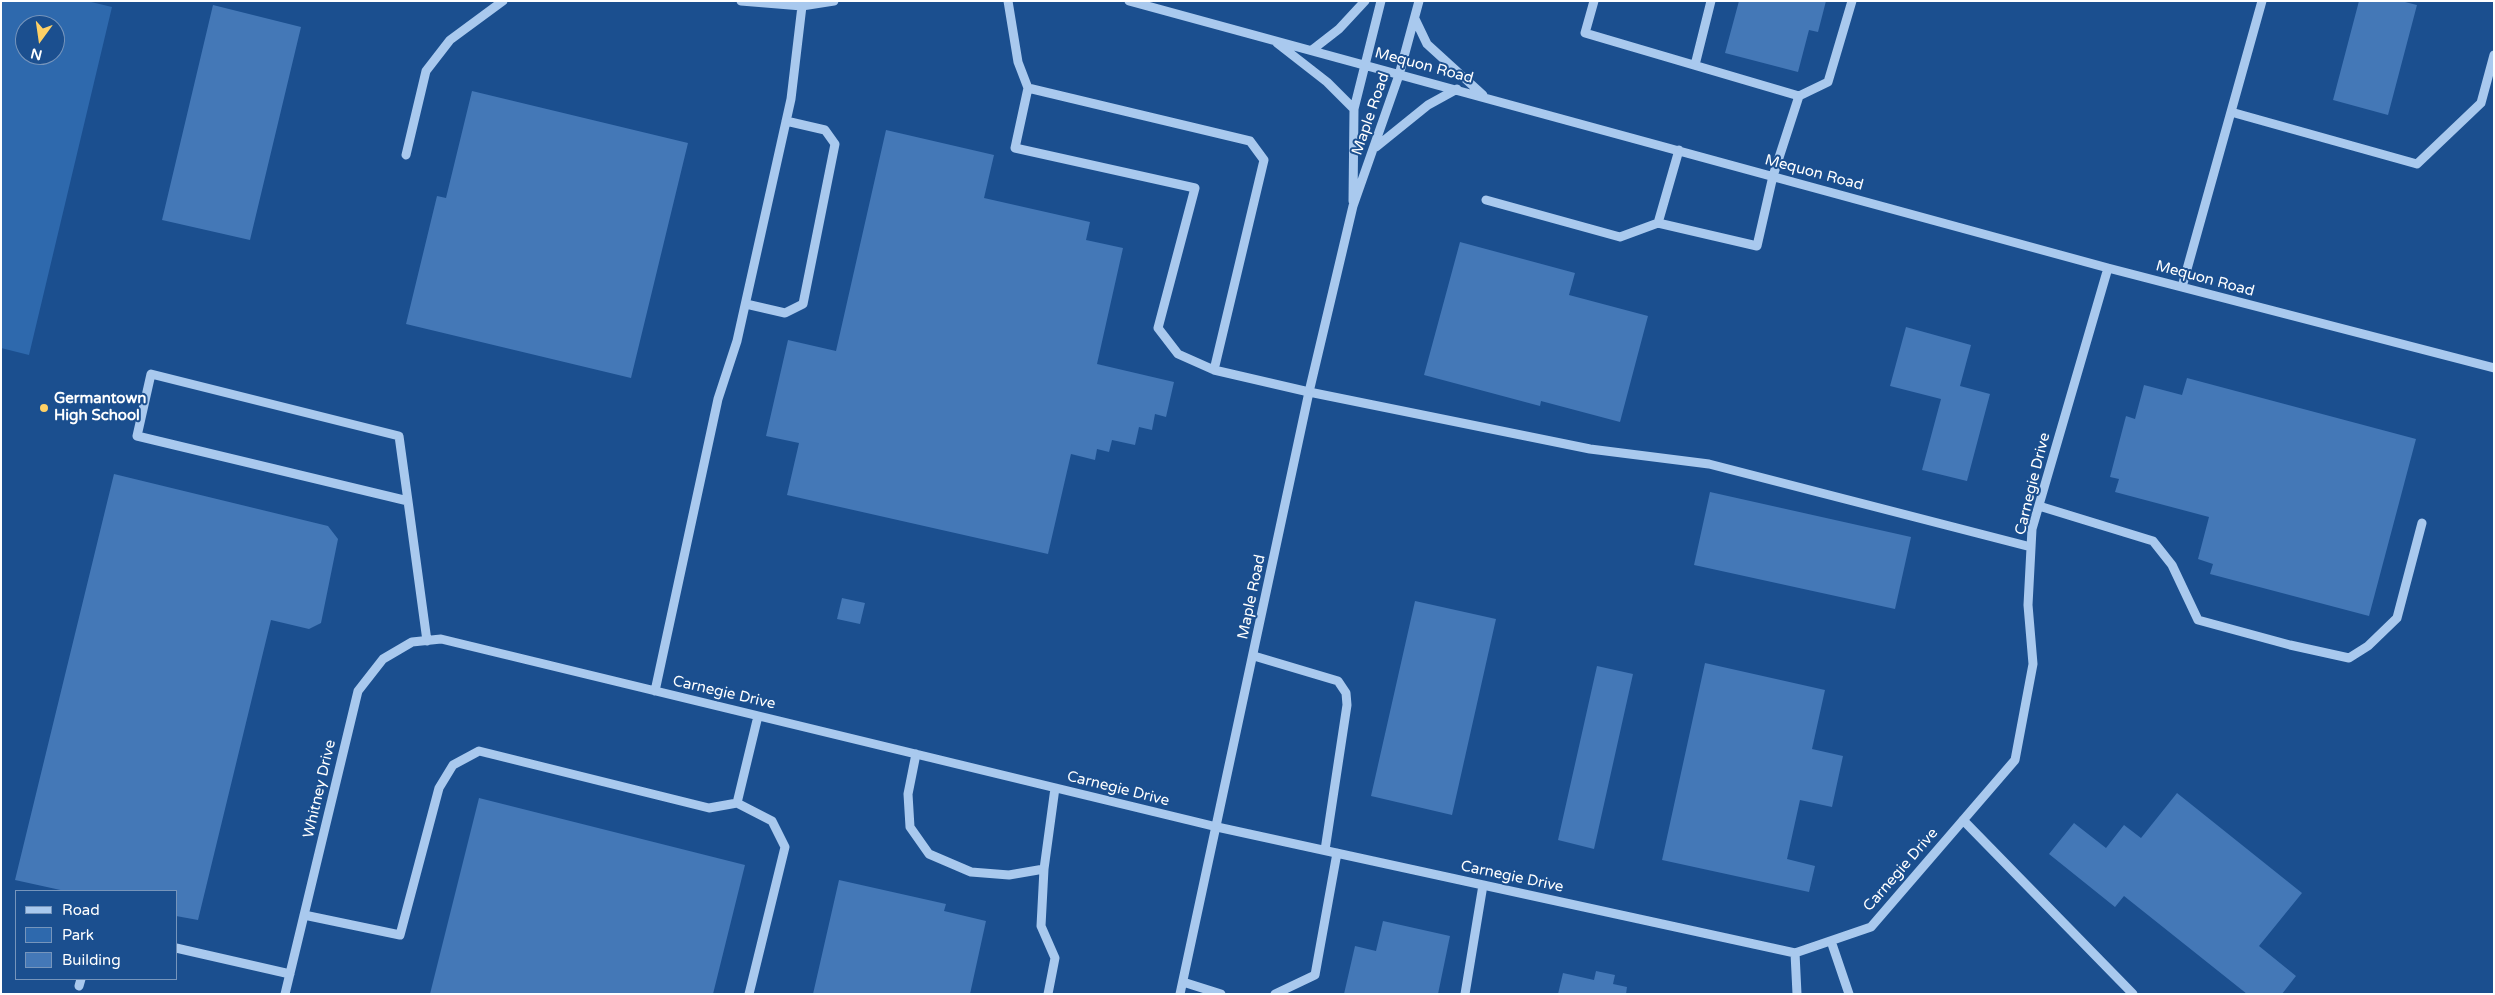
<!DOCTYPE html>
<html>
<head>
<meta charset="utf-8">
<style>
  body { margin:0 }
  #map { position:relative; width:2495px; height:995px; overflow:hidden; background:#1b4f8f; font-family:"Varela Round",sans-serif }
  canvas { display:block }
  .frame { position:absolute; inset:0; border:2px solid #fff; pointer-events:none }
  .legend { position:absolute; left:15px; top:890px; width:162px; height:90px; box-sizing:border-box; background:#1b4f8f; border:1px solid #7695bc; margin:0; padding:6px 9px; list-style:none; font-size:15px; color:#fff }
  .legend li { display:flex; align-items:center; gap:10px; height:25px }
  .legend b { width:25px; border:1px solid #7695bc }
  .north { position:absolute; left:15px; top:15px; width:50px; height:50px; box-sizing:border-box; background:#1b4f8f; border:1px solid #7695bc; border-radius:50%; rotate:194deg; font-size:14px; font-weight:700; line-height:20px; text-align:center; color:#fff }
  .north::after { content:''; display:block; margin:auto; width:18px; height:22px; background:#ffd166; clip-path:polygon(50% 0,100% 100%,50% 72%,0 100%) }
</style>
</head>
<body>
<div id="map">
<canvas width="2495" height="995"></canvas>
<div class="frame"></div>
<ul class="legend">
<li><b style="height:6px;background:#a9c9ee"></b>Road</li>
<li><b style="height:14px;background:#2e69ad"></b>Park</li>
<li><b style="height:14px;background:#4478b7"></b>Building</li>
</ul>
<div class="north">N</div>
</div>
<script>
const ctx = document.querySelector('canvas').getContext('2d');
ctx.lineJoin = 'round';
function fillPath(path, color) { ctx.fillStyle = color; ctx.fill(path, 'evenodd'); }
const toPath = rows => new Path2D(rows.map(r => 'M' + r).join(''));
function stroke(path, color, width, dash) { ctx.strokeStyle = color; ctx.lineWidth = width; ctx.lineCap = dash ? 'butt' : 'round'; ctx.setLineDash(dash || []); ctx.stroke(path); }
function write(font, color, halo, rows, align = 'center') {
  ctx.font = font + ' "Varela Round",sans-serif'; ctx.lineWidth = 4; ctx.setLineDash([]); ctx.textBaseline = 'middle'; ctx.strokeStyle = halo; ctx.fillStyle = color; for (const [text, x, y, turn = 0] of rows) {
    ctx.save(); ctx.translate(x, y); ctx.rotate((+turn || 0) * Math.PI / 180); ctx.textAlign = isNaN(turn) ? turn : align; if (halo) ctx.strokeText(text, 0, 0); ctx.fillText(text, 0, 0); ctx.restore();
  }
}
fillPath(toPath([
  [1,1,87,1,112,7,29,355,1,348],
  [25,25,55,25,55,55,25,55]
]), '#2e69ad');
fillPath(toPath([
  [1739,1,1826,1,1818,32,1809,30,1798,72,1725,53],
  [2359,1,2401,1,2417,5,2388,115,2333,100],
  [213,5,301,27,250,240,162,220],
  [472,91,688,143,631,378,406,324,437,196,446,198],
  [886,130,994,155,984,198,1090,222,1086,240,1123,248,1097,364,1174,382,1166,417,1155,414,1152,430,1139,427,1135,445,1112,440,1109,452,1097,449,1095,460,1071,454,1048,554,787,495,799,443,766,436,788,340,836,351],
  [1460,242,1575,273,1569,295,1648,316,1620,422,1541,401,1540,406,1424,375],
  [1906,327,1971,345,1960,386,1990,394,1967,481,1922,470,1941,399,1890,386],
  [2187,378,2416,439,2369,616,2210,574,2213,564,2198,559,2209,517,2115,492,2119,479,2110,477,2126,416,2135,419,2144,385,2182,395],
  [114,474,328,526,338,539,321,623,309,629,271,620,198,920,176,916,176,891,65,891,15,880],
  [1710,492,1911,537,1895,609,1694,565],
  [842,598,865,603,860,624,837,619],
  [1415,601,1496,619,1452,815,1371,796],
  [1705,663,1825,690,1812,749,1843,756,1832,807,1800,800,1787,859,1815,866,1809,892,1662,860],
  [1597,666,1633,674,1594,849,1558,840],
  [2177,793,2302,893,2259,946,2296,976,2282,994,2247,994,2124,896,2115,907,2049,854,2074,823,2106,848,2124,825,2141,838],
  [479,798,745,865,713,994,430,994],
  [839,880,946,904,944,911,986,921,970,994,813,994],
  [1383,921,1450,936,1438,994,1344,994,1355,946,1376,951],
  [1596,971,1615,975,1613,984,1627,987,1626,994,1558,994,1563,973,1594,980]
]), '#4478b7');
stroke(toPath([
  [741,1,802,6,834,1],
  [1008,1,1018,62,1028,88,1250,141,1264,160,1214,370],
  [1129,1,2108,268,2494,368],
  [1594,1,1585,33,1799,96],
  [1415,19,1427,44,1483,95],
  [1277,43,1327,82,1354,109],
  [1312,50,1339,29,1365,1],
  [1695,65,1711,1],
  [1028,88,1015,148,1195,188,1158,328,1178,354,1214,370,1309,392,1590,449,1709,464,2031,547],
  [2231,112,2417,164,2481,103,2494,55],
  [1376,147,1428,105,1457,89],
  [1679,150,1658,223,1757,246,1773,176,1799,96,1828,82,1852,1],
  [406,155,426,71,450,40,503,1],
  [1486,200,1620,237,1658,223],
  [1353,201,1354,109,1381,1],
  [2182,287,2262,1],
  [746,304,785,313,803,304,835,144,825,130,786,121],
  [408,501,399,436,151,374,137,436,408,501,427,641],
  [2039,506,2153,541,2172,565,2198,620,2290,645,2349,658,2368,646,2397,618,2422,523],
  [1254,656,1338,681,1346,693,1347,705,1325,850],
  [655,691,718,399,737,341,791,99,802,6],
  [916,754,908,794,910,827,929,854,971,872,1009,875,1044,869],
  [1963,820,2133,994],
  [304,915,400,935,439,788,453,765,479,751,709,808,737,803],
  [1831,941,1849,994],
  [176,948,290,974],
  [1795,953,1797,994],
  [1183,982,1221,994],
  [79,986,81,979],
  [285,994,358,691,383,659,412,642,441,639,1217,827,1795,953,1871,927,2015,760,2033,664,2028,605,2032,529,2108,268],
  [749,994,785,847,772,821,737,803,758,716],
  [1048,994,1055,958,1041,926,1044,869,1055,788],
  [1180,994,1309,392,1353,206,1399,75,1419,1],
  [1275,994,1315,975,1337,853],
  [1465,994,1483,885]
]), '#a9c9ee', 9);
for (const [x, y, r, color] of [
  [44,408,5,"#ffd166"]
]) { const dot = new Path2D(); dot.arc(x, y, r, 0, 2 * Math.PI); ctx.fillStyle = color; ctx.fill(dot); stroke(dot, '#1b4f8f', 2); }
write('15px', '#fff', '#1b4f8f', [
  ["Mequon Road",1424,66,15],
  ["Maple Road",1371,114,-71],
  ["Mequon Road",1814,173,15],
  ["Mequon Road",2205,279,15],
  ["Carnegie Drive",2033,484,-76],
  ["Maple Road",1252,597,-78],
  ["Carnegie Drive",724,693,13],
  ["Whitney Drive",320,789,-77],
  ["Carnegie Drive",1118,789,14],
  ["Carnegie Drive",1901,870,-49],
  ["Carnegie Drive",1512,877,12]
]);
write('bold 15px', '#fff', '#1b4f8f', [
  ["Germantown",54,399],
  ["High School",54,416]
], 'left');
</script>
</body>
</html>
